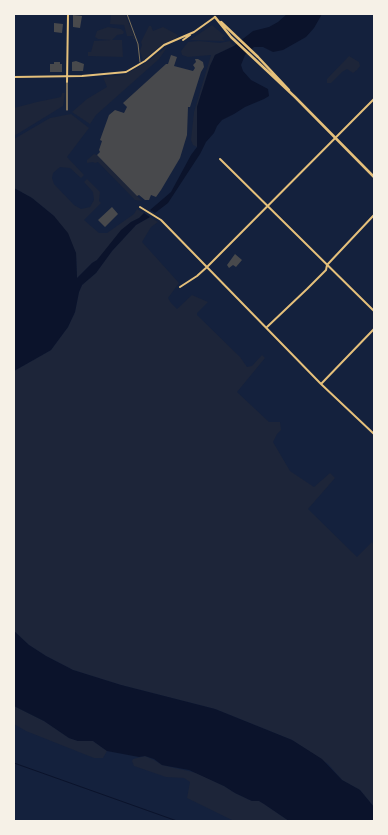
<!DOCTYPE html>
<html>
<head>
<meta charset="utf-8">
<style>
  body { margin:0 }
  #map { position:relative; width:388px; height:835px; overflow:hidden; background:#14213d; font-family:"Alegreya Sans",sans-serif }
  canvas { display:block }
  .frame { position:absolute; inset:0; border:15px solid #f6f1e7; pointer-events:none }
</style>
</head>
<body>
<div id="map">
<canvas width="388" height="835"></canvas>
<div class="frame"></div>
</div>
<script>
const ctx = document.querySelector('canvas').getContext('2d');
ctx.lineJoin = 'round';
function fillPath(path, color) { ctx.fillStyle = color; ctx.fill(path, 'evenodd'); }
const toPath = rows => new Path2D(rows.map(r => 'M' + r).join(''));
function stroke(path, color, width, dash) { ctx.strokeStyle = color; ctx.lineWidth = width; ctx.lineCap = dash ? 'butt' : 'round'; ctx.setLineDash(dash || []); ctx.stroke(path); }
fillPath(toPath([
  [111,14,125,14,135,39,133,39,133,36,127,36,124,25,110,24],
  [212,25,225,36,222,38,225,41,190,40],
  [149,26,151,26,153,31,163,27,178,35,176,38,163,44,143,60,140,51,142,45,141,42],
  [108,27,121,29,124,32,123,34,117,35,112,40,122,40,123,57,88,56,88,52,91,52,94,41,111,40,98,39,95,37,97,31],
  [199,41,220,43,230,41,234,46,215,55,210,66,197,107,197,147,193,145,191,140,194,112,211,55,188,57,182,55,181,51,188,42],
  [168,46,159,59,96,115,90,124,72,112,87,99,107,87,103,77,124,75,147,62],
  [349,56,359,62,360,66,357,70,353,73,347,69,342,72,331,83,327,83,327,79],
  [62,93,65,93,63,106,14,136,14,108,37,102,61,97],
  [71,114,89,128,67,157,84,175,81,178,70,168,60,167,53,173,52,178,54,184,74,205,81,209,90,207,94,200,93,192,84,182,87,179,100,192,99,201,101,203,84,220,99,233,107,233,134,214,137,209,144,213,139,218,131,222,97,260,92,263,77,278,76,253,54,216,32,198,14,188,14,139,50,118],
  [94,154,97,155,142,201,135,200,98,162,95,163,93,162,87,163,87,160],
  [150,217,158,222,151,227,142,242,179,283,168,298,171,303,177,309,192,295,208,302,197,313,197,315,240,357,247,367,252,366,262,355,265,358,237,392,269,422,280,422,281,430,277,434,273,442,290,471,314,487,330,473,335,478,308,509,357,557,372,542,374,545,374,807,360,790,342,780,328,764,292,740,215,709,121,685,73,670,46,656,29,645,14,631,14,371,51,350,68,327,75,312,79,292,82,285,96,273,112,251,136,225],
  [14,706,44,721,69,738,78,741,93,741,107,751,103,758,94,758,26,731,14,724],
  [145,756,154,760,162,765,197,773,224,786,235,793,252,801,259,801,264,804,289,821,234,821,187,798,190,782,184,778,166,777,134,766,132,761,133,759]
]), '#1d2539');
fillPath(toPath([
  [287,14,322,14,314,28,306,37,283,50,273,52,263,47,254,47,245,55,241,65,243,71,251,80,268,89,269,96,264,99,245,107,234,114,222,120,217,126,214,133,206,142,200,154,168,203,155,213,150,210,171,192,191,155,197,147,197,107,210,66,215,55,234,46,253,31,269,27,278,22],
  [14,188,32,198,54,216,68,233,76,253,77,278,92,263,97,260,121,230,131,222,139,218,144,213,150,217,136,225,112,251,96,273,82,285,79,292,75,312,68,327,51,350,14,371],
  [14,631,29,645,46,656,73,670,121,685,215,709,292,740,322,759,342,780,360,790,374,807,374,821,289,821,264,804,259,801,252,801,235,793,224,786,189,770,162,765,154,759,145,756,139,757,107,751,93,741,78,741,69,738,44,721,14,706]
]), '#0b132b');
stroke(toPath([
  [14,763,177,821]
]), '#0b132b', 1);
fillPath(toPath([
  [73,15,82,16,80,28,73,27],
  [54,23,63,24,62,33,54,32],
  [171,55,177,57,174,66,193,71,195,68,193,65,196,62,195,59,198,59,203,62,204,67,201,72,190,107,188,107,187,135,180,158,161,190,156,197,151,195,149,200,145,200,139,195,137,196,97,155,100,152,99,150,102,141,100,140,109,115,115,110,124,113,127,107,123,103,166,64,168,64],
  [76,61,84,64,83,71,72,71,72,62],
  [54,62,60,62,60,64,62,64,62,72,50,72,50,64,54,64],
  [112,207,118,214,105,227,98,220],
  [235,254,242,260,236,267,233,265,229,268,227,265]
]), '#48494c');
stroke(toPath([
  [127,14,138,44,140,62]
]), '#e5c07b', 0.5);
stroke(toPath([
  [67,110,67,83]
]), '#e5c07b', 1);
stroke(toPath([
  [183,40,190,35],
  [14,77,82,76,126,72,145,61,164,45,194,32,215,17],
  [67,82,68,14],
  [220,159,374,311],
  [140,207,161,220,321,384,374,434],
  [180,287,197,276,207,267,374,99],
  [267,327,307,289,326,270,327,265,374,215],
  [321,384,374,329]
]), '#e5c07b', 2);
stroke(toPath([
  [215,17,231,37,295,97,374,177],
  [221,22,258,57,289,90]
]), '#e5c07b', 2.5);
</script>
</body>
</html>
